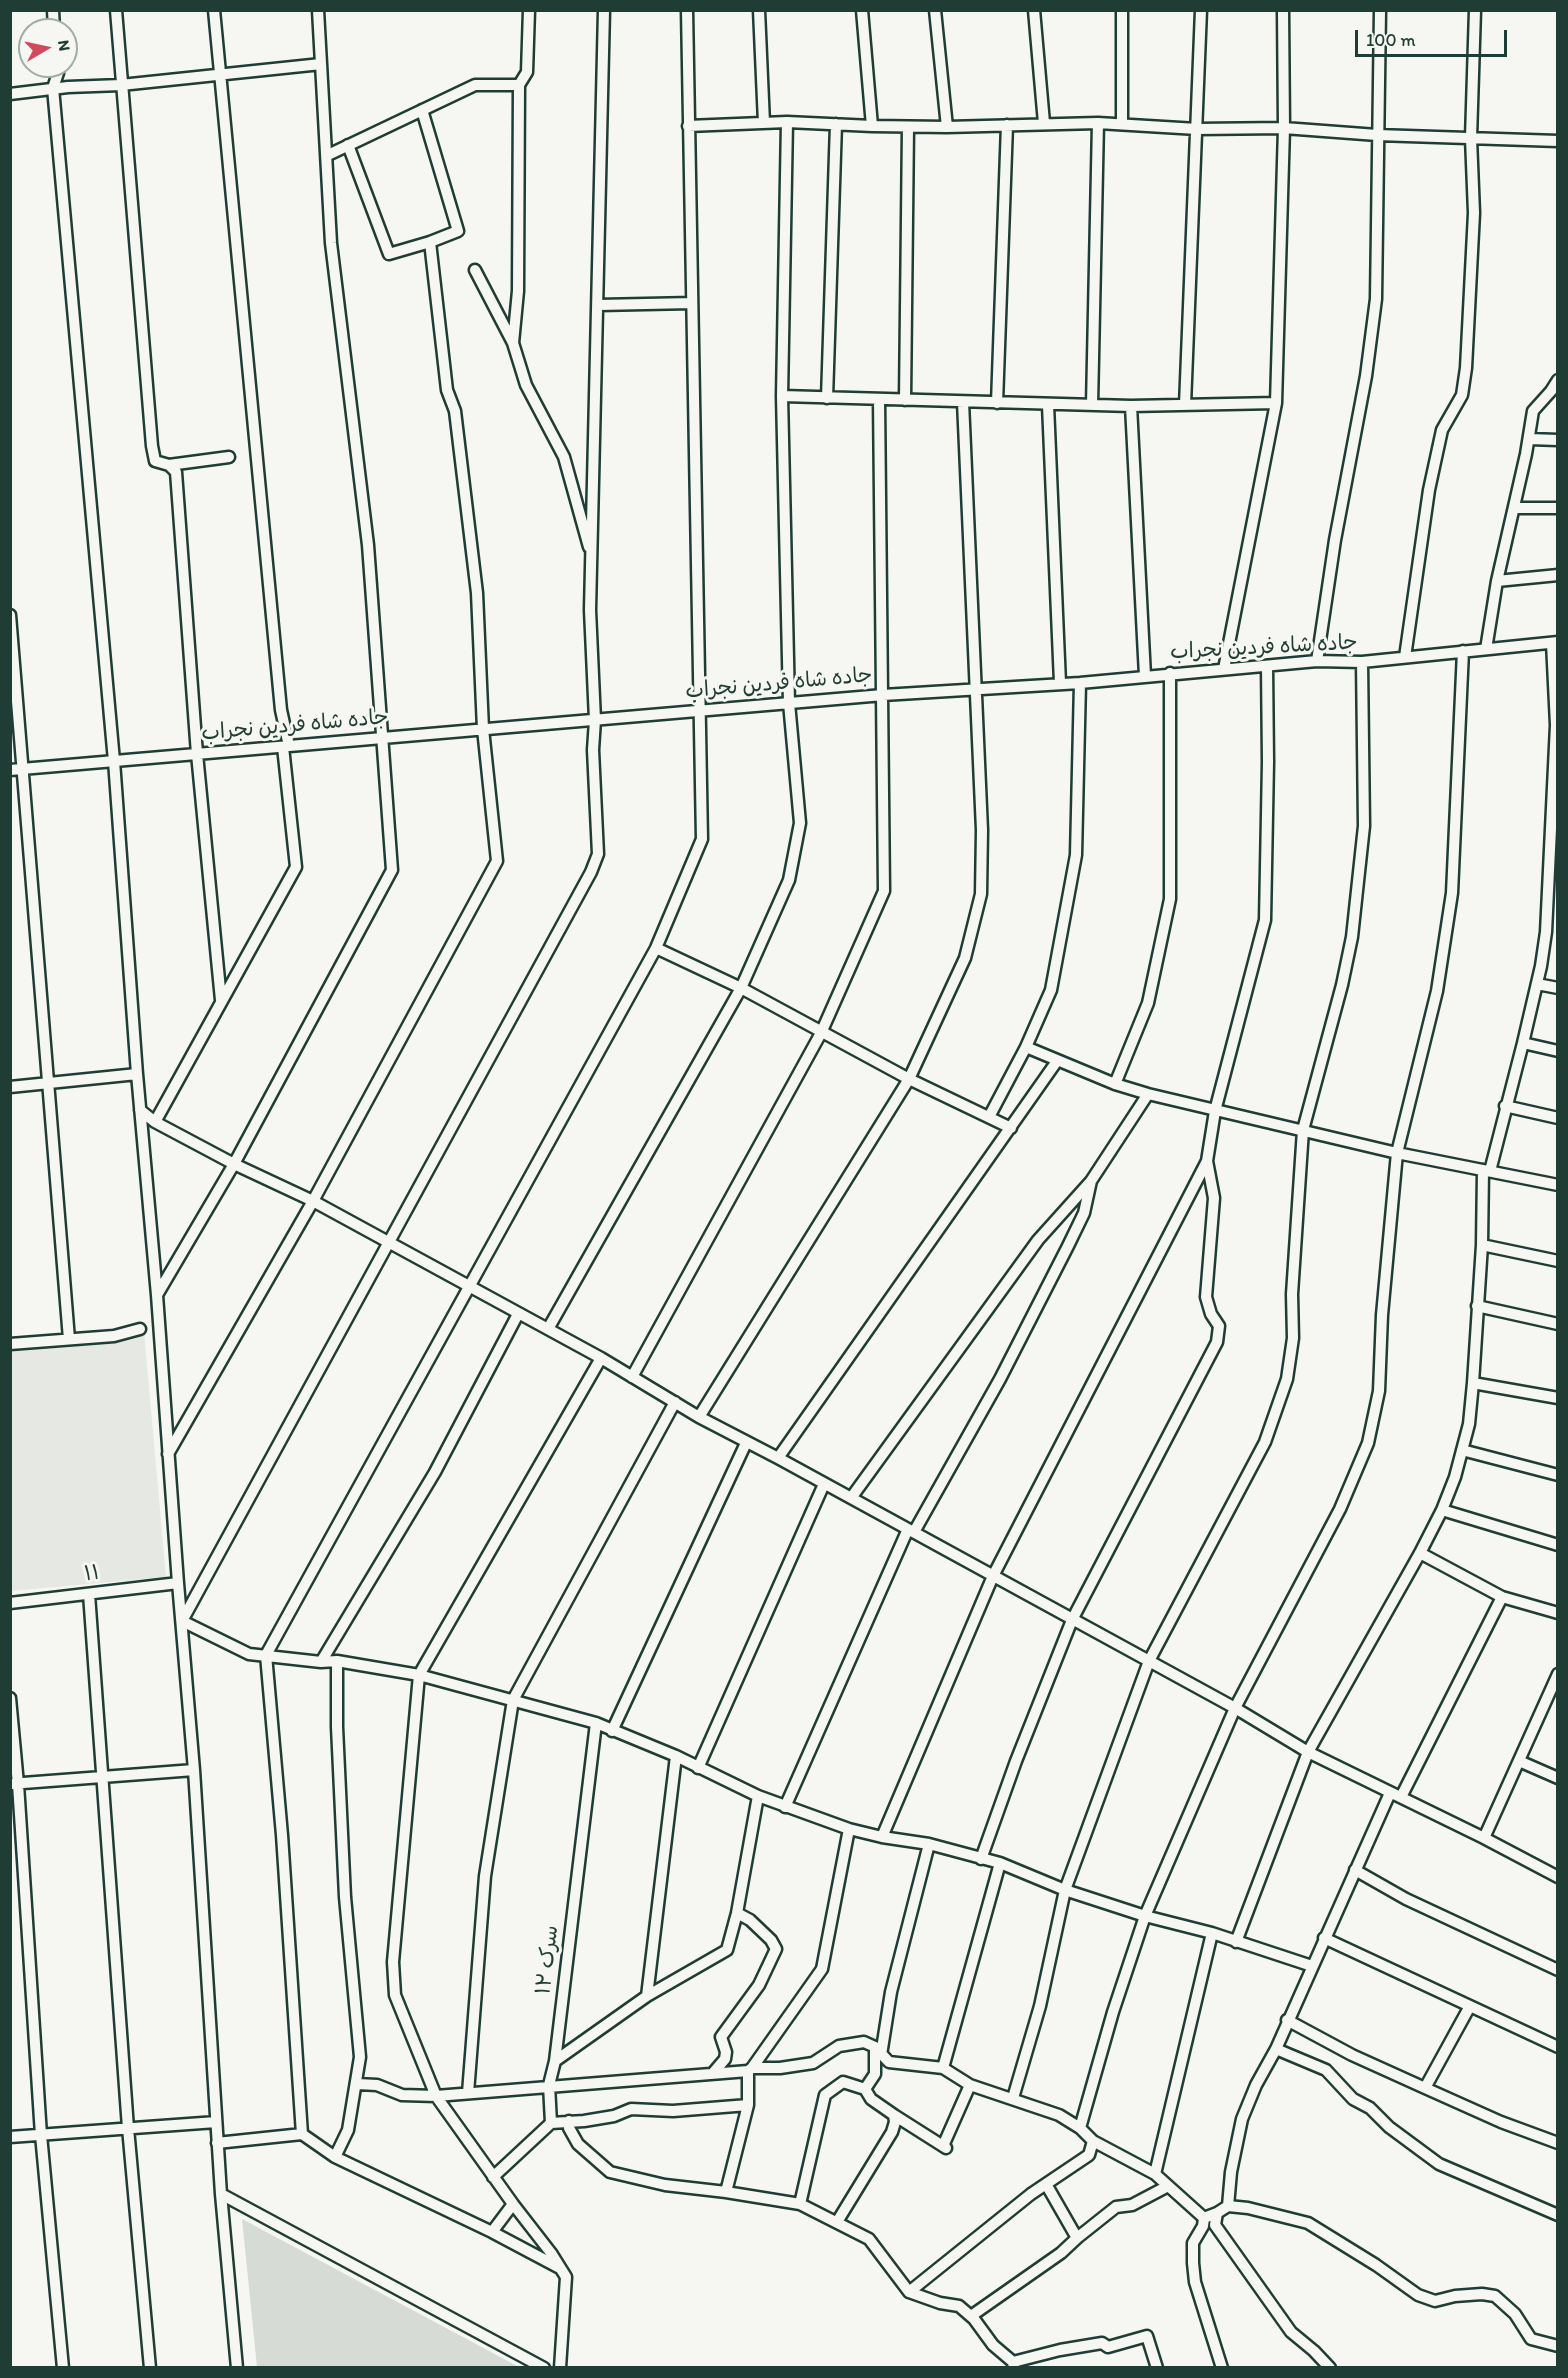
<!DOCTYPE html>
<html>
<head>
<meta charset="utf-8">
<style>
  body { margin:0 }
  #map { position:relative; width:1568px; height:2378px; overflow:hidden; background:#f6f6f2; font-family:Itim,sans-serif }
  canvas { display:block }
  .frame { position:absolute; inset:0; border:12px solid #1f3d34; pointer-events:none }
  .north { position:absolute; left:18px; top:18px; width:60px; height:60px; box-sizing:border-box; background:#f6f6f2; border:2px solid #a0aca6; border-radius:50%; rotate:81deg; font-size:16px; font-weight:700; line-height:24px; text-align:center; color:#1f3d34 }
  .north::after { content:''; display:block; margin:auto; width:21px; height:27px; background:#d1495b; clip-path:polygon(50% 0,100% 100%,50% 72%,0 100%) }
  .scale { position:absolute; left:1355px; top:30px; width:152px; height:27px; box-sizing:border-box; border:3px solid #1f3d34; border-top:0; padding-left:8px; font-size:18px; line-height:21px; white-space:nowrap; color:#1f3d34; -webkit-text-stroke:4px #f6f6f2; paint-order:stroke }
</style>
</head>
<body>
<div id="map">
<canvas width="1568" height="2378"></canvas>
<div class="frame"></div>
<div class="north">N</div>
<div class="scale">100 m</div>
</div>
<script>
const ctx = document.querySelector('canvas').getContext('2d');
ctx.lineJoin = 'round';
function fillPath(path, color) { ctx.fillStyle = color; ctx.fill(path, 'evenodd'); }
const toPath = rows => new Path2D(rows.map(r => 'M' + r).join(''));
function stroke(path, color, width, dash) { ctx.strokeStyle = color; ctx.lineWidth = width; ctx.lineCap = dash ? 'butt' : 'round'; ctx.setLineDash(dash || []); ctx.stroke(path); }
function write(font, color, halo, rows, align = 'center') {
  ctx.font = font + ' Itim,"Playpen Sans Arabic",sans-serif'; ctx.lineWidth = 6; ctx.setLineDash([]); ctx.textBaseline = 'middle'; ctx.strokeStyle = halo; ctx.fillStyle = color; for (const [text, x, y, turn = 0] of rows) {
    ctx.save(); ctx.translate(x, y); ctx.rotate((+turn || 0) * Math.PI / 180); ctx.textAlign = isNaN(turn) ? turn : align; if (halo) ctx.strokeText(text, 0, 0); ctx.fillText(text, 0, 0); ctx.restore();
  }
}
fillPath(toPath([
  [144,1332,166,1577,11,1591,11,1344]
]), '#e6e8e4');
fillPath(toPath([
  [242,2219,519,2367,257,2367]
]), '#d6dbd6');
const street = toPath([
  [53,10,54,30],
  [116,10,152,446,155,461,169,465,176,472,197,754,221,1000],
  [214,10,281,710,289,746],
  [604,10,590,610,595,720,593,750,598,854,591,872,182,1621,249,1654,321,1662,337,1661,419,1675,596,1723,676,1756,758,1796,849,1829,882,1837,929,1844,1000,1863,1065,1890,1145,1916,1212,1933,1312,1966],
  [759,10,764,123],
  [862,10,872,126],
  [935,10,947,127],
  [1034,10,1044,123],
  [57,66,58,73,53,88,114,761,137,1074,157,1295,178,1583,194,1770,221,2194,237,2368],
  [10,94,68,87,121,85,321,64],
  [1122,124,1122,10],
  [688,126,787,122,872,126,947,127,1098,123,1197,129,1284,128,1377,135,1558,141],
  [348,145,389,254,430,242,458,231,422,110],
  [328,155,475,85,519,85],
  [475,270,513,343,526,385,564,457,589,547],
  [599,305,692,303],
  [513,343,518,291,519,85,527,72,529,10],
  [782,396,1131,406,1276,403],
  [827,398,836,124],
  [905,400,908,127],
  [997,403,1007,125],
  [1048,405,1060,683],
  [1092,405,1098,123],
  [1185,405,1201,10],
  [1131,406,1145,676],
  [1529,439,1558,440],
  [169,465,229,457],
  [1515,508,1558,508],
  [1497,581,1558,575],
  [10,615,69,1339],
  [1486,649,1497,581,1526,454,1533,411,1551,391,1558,380],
  [1405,657,1429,490,1442,430,1462,395,1466,368,1474,213,1471,138,1475,10],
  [1317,661,1335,540,1366,376,1376,299,1380,10],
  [1224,669,1276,403,1284,128,1283,10],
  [1080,683,1076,855,1051,990,1026,1047,1115,1084,1148,1094,1397,1153,1558,1185],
  [10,770,883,695,1080,683,1317,661,1362,662,1558,642],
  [656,948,741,988,909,1079,1011,1128],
  [1537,984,1558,988],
  [1523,1043,1558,1051],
  [1115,1084,1148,1003,1170,899,1170,673],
  [10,1087,137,1074],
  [1505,1106,1558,1118],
  [140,1110,155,1122,234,1164,313,1201,601,1358,699,1417,778,1458,1235,1708,1308,1752,1484,1838,1558,1877],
  [989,1117,1026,1047],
  [155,1122,296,867,283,747],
  [1490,1171,1523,1043,1541,966,1546,932,1556,725,1552,643],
  [1482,1245,1558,1261],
  [157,1295,234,1164,392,870,368,545,331,243,318,10],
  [1477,1306,1558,1324],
  [548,1329,741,988,789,880,800,823,789,703,782,396,787,122],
  [10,1344,114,1336,140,1329],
  [632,1377,821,1033,884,891,879,399],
  [1473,1383,1558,1398],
  [699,1417,909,1079,965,958,981,894,982,830,963,402],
  [1462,1450,1558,1475],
  [168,1454,313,1201,497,861,483,729,477,593,455,411,447,390,430,242],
  [778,1458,1057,1061],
  [851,1498,1038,1240,1091,1181],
  [1442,1510,1558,1545],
  [914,1532,1000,1379,1068,1246,1084,1213,1091,1181,1148,1094],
  [1420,1553,1502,1597,1558,1613],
  [89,1594,128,2128,150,2368],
  [10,1603,178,1583],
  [321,1662,435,1472,518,1314],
  [10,1698,18,1784,41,2135,63,2368],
  [612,1731,746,1443],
  [1519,1761,1558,1778],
  [698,1768,824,1484],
  [10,1784,194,1770],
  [1401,1797,1502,1597],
  [785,1807,908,1529],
  [882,1837,993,1576,1207,1161,1215,1111,1265,920,1268,762,1267,666],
  [1484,1838,1558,1674],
  [981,1859,1016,1761,1072,1620,1217,1342,1219,1326,1211,1314,1206,1297,1214,1198,1207,1161],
  [1355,1870,1406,1899,1558,1970],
  [1324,1938,1558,2047],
  [1236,1942,1308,1752,1420,1553,1442,1510,1455,1477,1469,1424,1473,1383,1482,1245,1483,1170],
  [647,1996,676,1756],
  [1470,2006,1425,2088,1501,2122,1558,2143],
  [1287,2020,1352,2055,1425,2088],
  [1276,2049,1326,2070,1353,2099,1370,2108,1389,2127,1439,2164,1558,2215],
  [881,2055,891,1992,929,1844],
  [555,2061,647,1996,727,1950,737,1913,758,1796],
  [752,2068,822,1969,849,1829],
  [943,2068,1000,1863],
  [713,2073,725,2059,726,2052,721,2037,759,1985,776,1949,771,1940,750,1920,737,1913],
  [357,2084,377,2085,402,2095,436,2096,748,2071,752,2068,780,2068,813,2063,839,2046,864,2042,875,2047,889,2062,943,2068,970,2085,1059,2115,1080,2128,1093,2141,1155,2174,1204,2218,1217,2213,1215,2225,1291,2332,1314,2351,1330,2368],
  [468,2093,485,1876,513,1700,675,1402],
  [1013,2098,1040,2006,1065,1890,1149,1661,1265,1442,1287,1379,1293,1338,1292,1294,1303,1130,1342,985,1352,937,1364,826,1362,662],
  [894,2115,946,2148],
  [569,2121,569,2128,578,2144,610,2172,665,2185,726,2192,748,2105],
  [551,2123,584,2121,614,2116,631,2109,673,2111,748,2105,748,2071],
  [1080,2128,1113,2012,1145,1916,1235,1708,1340,1509,1368,1443,1379,1391,1382,1315,1397,1153,1437,991,1452,893,1463,651],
  [302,2134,282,1835,266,1655,656,948,702,839,687,10],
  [10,2137,216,2122],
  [217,2143,302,2134,335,2157,492,2232,513,2204],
  [943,2146,970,2085],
  [335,2157,348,2130,360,2057,345,1897,337,1727,337,1661],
  [1155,2174,1212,1933],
  [493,2177,551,2123,549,2085,555,2061,596,1723],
  [1046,2184,1077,2238],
  [726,2192,800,2204,825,2095,843,2082,865,2089,875,2074,875,2047],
  [221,2194,544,2368],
  [800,2204,869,2239,909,2292,940,2303,959,2306,974,2319,993,2345,1013,2362,1014,2368],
  [1228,2206,1248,2208,1308,2223,1376,2265,1418,2295,1435,2301,1455,2296,1482,2294,1495,2296,1515,2314,1531,2339,1558,2346],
  [1217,2213,1228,2206,1231,2172,1242,2119,1256,2085,1276,2049,1390,1793],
  [1204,2218,1203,2226,1193,2243,1193,2263,1195,2282,1222,2368],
  [837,2222,892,2132,895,2122,894,2115,871,2099,865,2089],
  [492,2232,558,2267],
  [909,2292,1031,2194,1089,2155,1093,2141],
  [971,2316,1061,2253,1077,2238,1116,2207,1132,2205,1168,2186],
  [1013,2362,1060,2350,1102,2343,1108,2347,1147,2336,1157,2368],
  [560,2368,566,2277,551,2253,513,2204,436,2096,395,1995,393,1962,419,1675,601,1358]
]);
stroke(street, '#1f3d34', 15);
stroke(street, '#f6f6f2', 10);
write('21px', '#1f3d34', '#f6f6f2', [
  ["جاده شاه فردین نجراب",1264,648,-3],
  ["جاده شاه فردین نجراب",779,684,-5],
  ["جاده شاه فردین نجراب",295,726,-5],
  ["۱۱",92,1574,-7],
  ["سرک ۱۲",548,1960,-83]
]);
</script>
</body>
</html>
